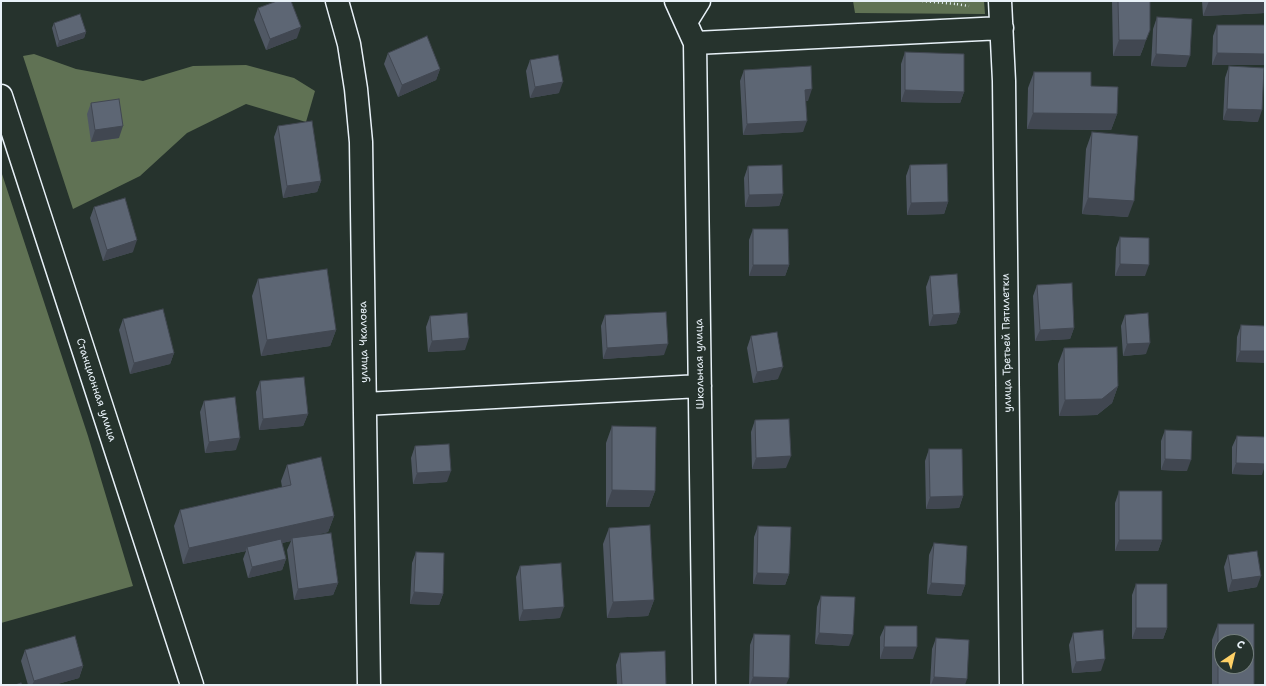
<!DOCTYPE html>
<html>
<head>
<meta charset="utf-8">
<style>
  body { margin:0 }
  #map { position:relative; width:1266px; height:686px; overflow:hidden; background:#26332d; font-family:"Shantell Sans",sans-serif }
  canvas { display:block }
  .frame { position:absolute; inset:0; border:2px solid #e8f1f8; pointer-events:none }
  .north { position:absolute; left:1214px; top:634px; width:40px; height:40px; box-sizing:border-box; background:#26332d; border:1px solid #747f7e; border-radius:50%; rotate:35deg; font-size:11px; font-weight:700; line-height:16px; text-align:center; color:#e8f1f8 }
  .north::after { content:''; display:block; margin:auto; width:14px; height:18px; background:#ffd166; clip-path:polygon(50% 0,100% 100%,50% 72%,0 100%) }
</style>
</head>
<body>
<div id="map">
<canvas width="1266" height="686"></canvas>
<div class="frame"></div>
<div class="north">С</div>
</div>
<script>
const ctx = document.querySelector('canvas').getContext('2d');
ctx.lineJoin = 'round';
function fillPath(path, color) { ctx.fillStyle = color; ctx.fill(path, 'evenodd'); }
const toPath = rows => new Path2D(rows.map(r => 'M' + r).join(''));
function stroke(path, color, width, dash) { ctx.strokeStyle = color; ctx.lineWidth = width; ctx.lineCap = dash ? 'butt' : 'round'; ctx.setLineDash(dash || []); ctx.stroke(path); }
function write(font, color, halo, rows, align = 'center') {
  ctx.font = font + ' "Shantell Sans",sans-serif'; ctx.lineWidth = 3; ctx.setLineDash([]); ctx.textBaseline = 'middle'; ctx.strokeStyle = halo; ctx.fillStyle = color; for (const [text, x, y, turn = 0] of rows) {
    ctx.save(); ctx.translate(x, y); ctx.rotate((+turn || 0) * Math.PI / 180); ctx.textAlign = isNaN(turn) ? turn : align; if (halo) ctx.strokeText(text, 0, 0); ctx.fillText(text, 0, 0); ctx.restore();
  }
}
fillPath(toPath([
  [853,1,984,1,985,14,855,13],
  [34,54,76,69,143,81,193,66,246,65,294,78,315,91,306,122,246,104,187,133,140,176,73,209,23,56],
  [1,171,88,436,133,586,1,623]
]), '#607254');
const minor = toPath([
  [337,1,349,44,356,89,361,142,369,685],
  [676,1,695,43,704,685],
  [1000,1,1004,81,1011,685],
  [686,22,699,1],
  [695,43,1002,28],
  [1,96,192,685],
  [365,404,700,386]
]);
stroke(minor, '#e8f1f8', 25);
stroke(toPath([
  [922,1,956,4],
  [956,1,956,4,969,6]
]), '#e8f1f8', 2.5, [1, 3]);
stroke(minor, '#26332d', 22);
fillPath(toPath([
  [1112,1,1150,1,1144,46,1140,56,1113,56],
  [1202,1,1265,1,1265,13,1203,16],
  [258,8,297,38,266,50,254,20],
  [1157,17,1186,67,1151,66,1153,29],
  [54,23,86,32,84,38,57,47,52,28],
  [1217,25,1265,25,1265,65,1212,65,1213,36],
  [905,52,964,92,960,103,901,102,901,64],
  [388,53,440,69,436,80,398,97,384,64],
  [530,60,559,93,530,98,526,71],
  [1229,66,1258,122,1223,120,1225,78],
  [744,70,808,101,806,101,803,132,743,135,740,81],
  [1034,72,1091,86,1117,114,1111,130,1027,129,1028,88],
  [91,103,119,138,91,142,87,114],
  [278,126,321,181,317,192,283,198,274,137],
  [1092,132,1128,217,1082,214,1086,149],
  [910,165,948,202,944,214,907,215,906,176],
  [748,166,783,194,779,206,745,207,744,178],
  [94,207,133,252,103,261,90,218],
  [753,229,789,265,785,276,749,276,749,240],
  [1120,237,1145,276,1115,276,1116,248],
  [930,276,960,313,956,324,929,326,926,287],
  [258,279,336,330,330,346,261,356,252,296],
  [1037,285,1074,328,1070,339,1035,341,1033,296],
  [605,315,664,355,603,359,601,326],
  [1125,315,1146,354,1123,356,1121,326],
  [430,316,465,350,428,352,426,327],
  [123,319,174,353,170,364,130,374,119,330],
  [1241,325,1265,326,1236,362,1237,337],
  [751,336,778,379,753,383,747,348],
  [1064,348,1118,386,1112,403,1097,415,1059,416,1058,364],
  [260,381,308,414,303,426,259,430,256,392],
  [204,401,236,450,205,453,200,412],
  [755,420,786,468,752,469,751,432],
  [612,426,655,491,649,507,606,507,606,443],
  [1165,430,1187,471,1161,470,1161,441],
  [1237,436,1262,475,1232,474,1232,447],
  [415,446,447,482,413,484,411,458],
  [929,449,963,496,959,508,926,509,925,461],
  [287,465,334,516,328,532,315,535,338,583,333,595,294,600,287,550,291,541,282,543,286,559,282,570,248,578,243,559,246,551,183,564,174,526,180,510,282,487,281,481],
  [1119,491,1162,540,1158,551,1115,551,1115,503],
  [758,526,789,574,785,585,753,584,754,537],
  [609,528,654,600,648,616,607,618,603,544],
  [934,543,965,585,961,596,927,594,929,555],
  [416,552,443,594,439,605,410,604,412,563],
  [1228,555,1257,587,1228,592,1224,567],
  [520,566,560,618,519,621,516,577],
  [1136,584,1167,628,1163,639,1132,639,1132,595],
  [821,596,849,646,815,644,817,607],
  [1218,624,1254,685,1212,685,1212,640],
  [885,626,913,659,880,659,880,637],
  [1073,633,1101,671,1072,673,1069,645],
  [754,634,786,685,749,685,750,645],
  [936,638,965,685,930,685,932,649],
  [25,650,83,666,79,678,54,685,28,685,21,661],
  [620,653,666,685,617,685,616,665]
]), '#505864');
fillPath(toPath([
  [1209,1,1265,1,1265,13,1203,16],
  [301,27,297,38,266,50,270,39],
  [1150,30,1140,56,1113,56,1119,40],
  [86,32,84,38,57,47,59,41],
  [1217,53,1265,54,1265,65,1212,65],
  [1156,54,1190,56,1186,67,1151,66],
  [440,69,436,80,398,97,402,85],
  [563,82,559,93,530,98,535,87],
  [812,89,808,101,801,101,805,90],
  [905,90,964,92,960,103,901,102],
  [1227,109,1262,110,1258,122,1223,120],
  [1033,113,1117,114,1111,130,1027,129],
  [807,121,803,132,743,135,747,124],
  [123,126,119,138,91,142,95,130],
  [321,181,317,192,283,198,287,186],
  [783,194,779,206,745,207,749,195],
  [1088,198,1134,201,1128,217,1082,214],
  [948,202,944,214,907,215,911,203],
  [137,240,133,252,103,261,107,250],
  [1120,264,1149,265,1145,276,1115,276],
  [753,265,789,265,785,276,749,276],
  [960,313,956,324,929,326,933,315],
  [1074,328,1070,339,1035,341,1040,330],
  [336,330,330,346,261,356,267,340],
  [469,338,465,350,428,352,432,341],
  [1150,343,1146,354,1123,356,1127,344],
  [668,344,664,355,603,359,607,348],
  [1240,351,1265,351,1265,363,1236,362],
  [174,353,170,364,130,374,134,363],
  [783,367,778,379,753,383,757,372],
  [1118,386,1112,403,1097,415,1059,416,1065,400],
  [308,414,303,426,259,430,263,419],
  [240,438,236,450,205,453,209,442],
  [791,456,786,468,752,469,756,458],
  [1165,459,1191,460,1187,471,1161,470],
  [1236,463,1265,464,1265,466,1262,475,1232,474],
  [451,471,447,482,413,484,417,473],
  [612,490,655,491,649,507,606,507],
  [963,496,959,508,926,509,930,497],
  [334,516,328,532,292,540,292,538,291,541,248,550,247,547,246,551,183,564,189,548],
  [1119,540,1162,540,1158,551,1115,551],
  [286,559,282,570,248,578,252,567],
  [757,573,789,574,785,585,753,584],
  [1261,576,1257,587,1228,592,1232,580],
  [338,583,333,595,294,600,298,589],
  [931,583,965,585,961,596,927,594],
  [414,592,443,594,439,605,410,604],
  [654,600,648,616,607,618,613,602],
  [564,607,560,618,519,621,523,610],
  [1136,628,1167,628,1163,639,1132,639],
  [819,633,853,635,849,646,815,644],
  [884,647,917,647,913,659,880,659],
  [1105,659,1101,671,1072,673,1076,662],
  [83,666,79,678,54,685,32,685,34,681],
  [753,677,789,678,786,685,750,685],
  [934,677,967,679,965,685,931,685]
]), '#414751');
const building = toPath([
  [277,1,291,1,301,27,270,39,258,8,277,1],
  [1118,1,1150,1,1150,30,1146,40,1119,40,1118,1],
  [80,14,86,32,59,41,54,23,80,14],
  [1157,17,1192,19,1190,56,1156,54,1157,17],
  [1217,25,1265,25,1265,54,1217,53,1217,25],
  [427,36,440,69,402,85,388,53,427,36],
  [905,52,964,54,964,92,905,90,905,52],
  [558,55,563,82,535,87,530,60,558,55],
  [811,66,812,89,805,90,807,121,747,124,744,70,811,66],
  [1229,66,1264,68,1262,110,1227,109,1229,66],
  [1034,72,1091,72,1091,86,1118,87,1117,114,1033,113,1034,72],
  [119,99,123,126,95,130,91,103,119,99],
  [312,121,321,181,287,186,278,126,312,121],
  [1092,132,1138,136,1134,201,1088,198,1092,132],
  [947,164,948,202,911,203,910,165,947,164],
  [782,165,783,194,749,195,748,166,782,165],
  [125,198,137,240,107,250,94,207,125,198],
  [753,229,788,229,789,265,753,265,753,229],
  [1120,237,1149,238,1149,265,1120,264,1120,237],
  [327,269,336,330,267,340,258,279,327,269],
  [957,274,960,313,933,315,930,276,957,274],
  [1072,283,1074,328,1040,330,1037,285,1072,283],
  [163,309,174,353,134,363,123,319,163,309],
  [666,312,668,344,607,348,605,315,666,312],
  [467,313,469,338,432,341,430,316,467,313],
  [1148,313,1150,343,1127,344,1125,315,1148,313],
  [1241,325,1265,326,1265,351,1240,351,1241,325],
  [777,332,783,367,757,372,751,336,777,332],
  [1117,347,1118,386,1102,399,1065,400,1064,348,1117,347],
  [304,377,308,414,263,419,260,381,304,377],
  [235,397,240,438,209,442,204,401,235,397],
  [789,419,791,456,756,458,755,420,789,419],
  [612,426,656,427,655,491,612,490,612,426],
  [1165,430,1192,431,1191,460,1165,459,1165,430],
  [1237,436,1265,437,1265,464,1236,463,1237,436],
  [449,444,451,471,417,473,415,446,449,444],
  [929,449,962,449,963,496,930,497,929,449],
  [321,457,334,516,189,548,180,510,291,485,287,465,321,457],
  [1119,491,1162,491,1162,540,1119,540,1119,491],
  [650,525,654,600,613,602,609,528,650,525],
  [758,526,791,527,789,574,757,573,758,526],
  [331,533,338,583,298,589,292,538,331,533],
  [281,539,286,559,252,567,247,547,281,539],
  [934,543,967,546,965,585,931,583,934,543],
  [1257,551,1261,576,1232,580,1228,555,1257,551],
  [416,552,444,553,443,594,414,592,416,552],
  [561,563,564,607,523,610,520,566,561,563],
  [1136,584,1167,584,1167,628,1136,628,1136,584],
  [821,596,855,597,853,635,819,633,821,596],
  [1218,624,1254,624,1254,685,1218,685,1218,624],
  [1222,642,1246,642,1246,666,1222,666,1222,642],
  [885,626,917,626,917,647,884,647,885,626],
  [1103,630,1105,659,1076,662,1073,633,1103,630],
  [754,634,790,635,789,678,753,677,754,634],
  [75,636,83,666,34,681,25,650,75,636],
  [936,638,969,640,967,679,934,677,936,638],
  [665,651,666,685,622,685,620,653,665,651],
  [21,683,22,685,15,685,21,683]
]);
fillPath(building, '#5d6674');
stroke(building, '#414751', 1);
write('11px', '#e8f1f8', '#26332d', [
  ["улица Чкалова",364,342,-91],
  ["улица Третьей Пятилетки",1007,343,-91],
  ["Школьная улица",700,364,-91],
  ["Станционная улица",96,390,72]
]);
</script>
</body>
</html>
